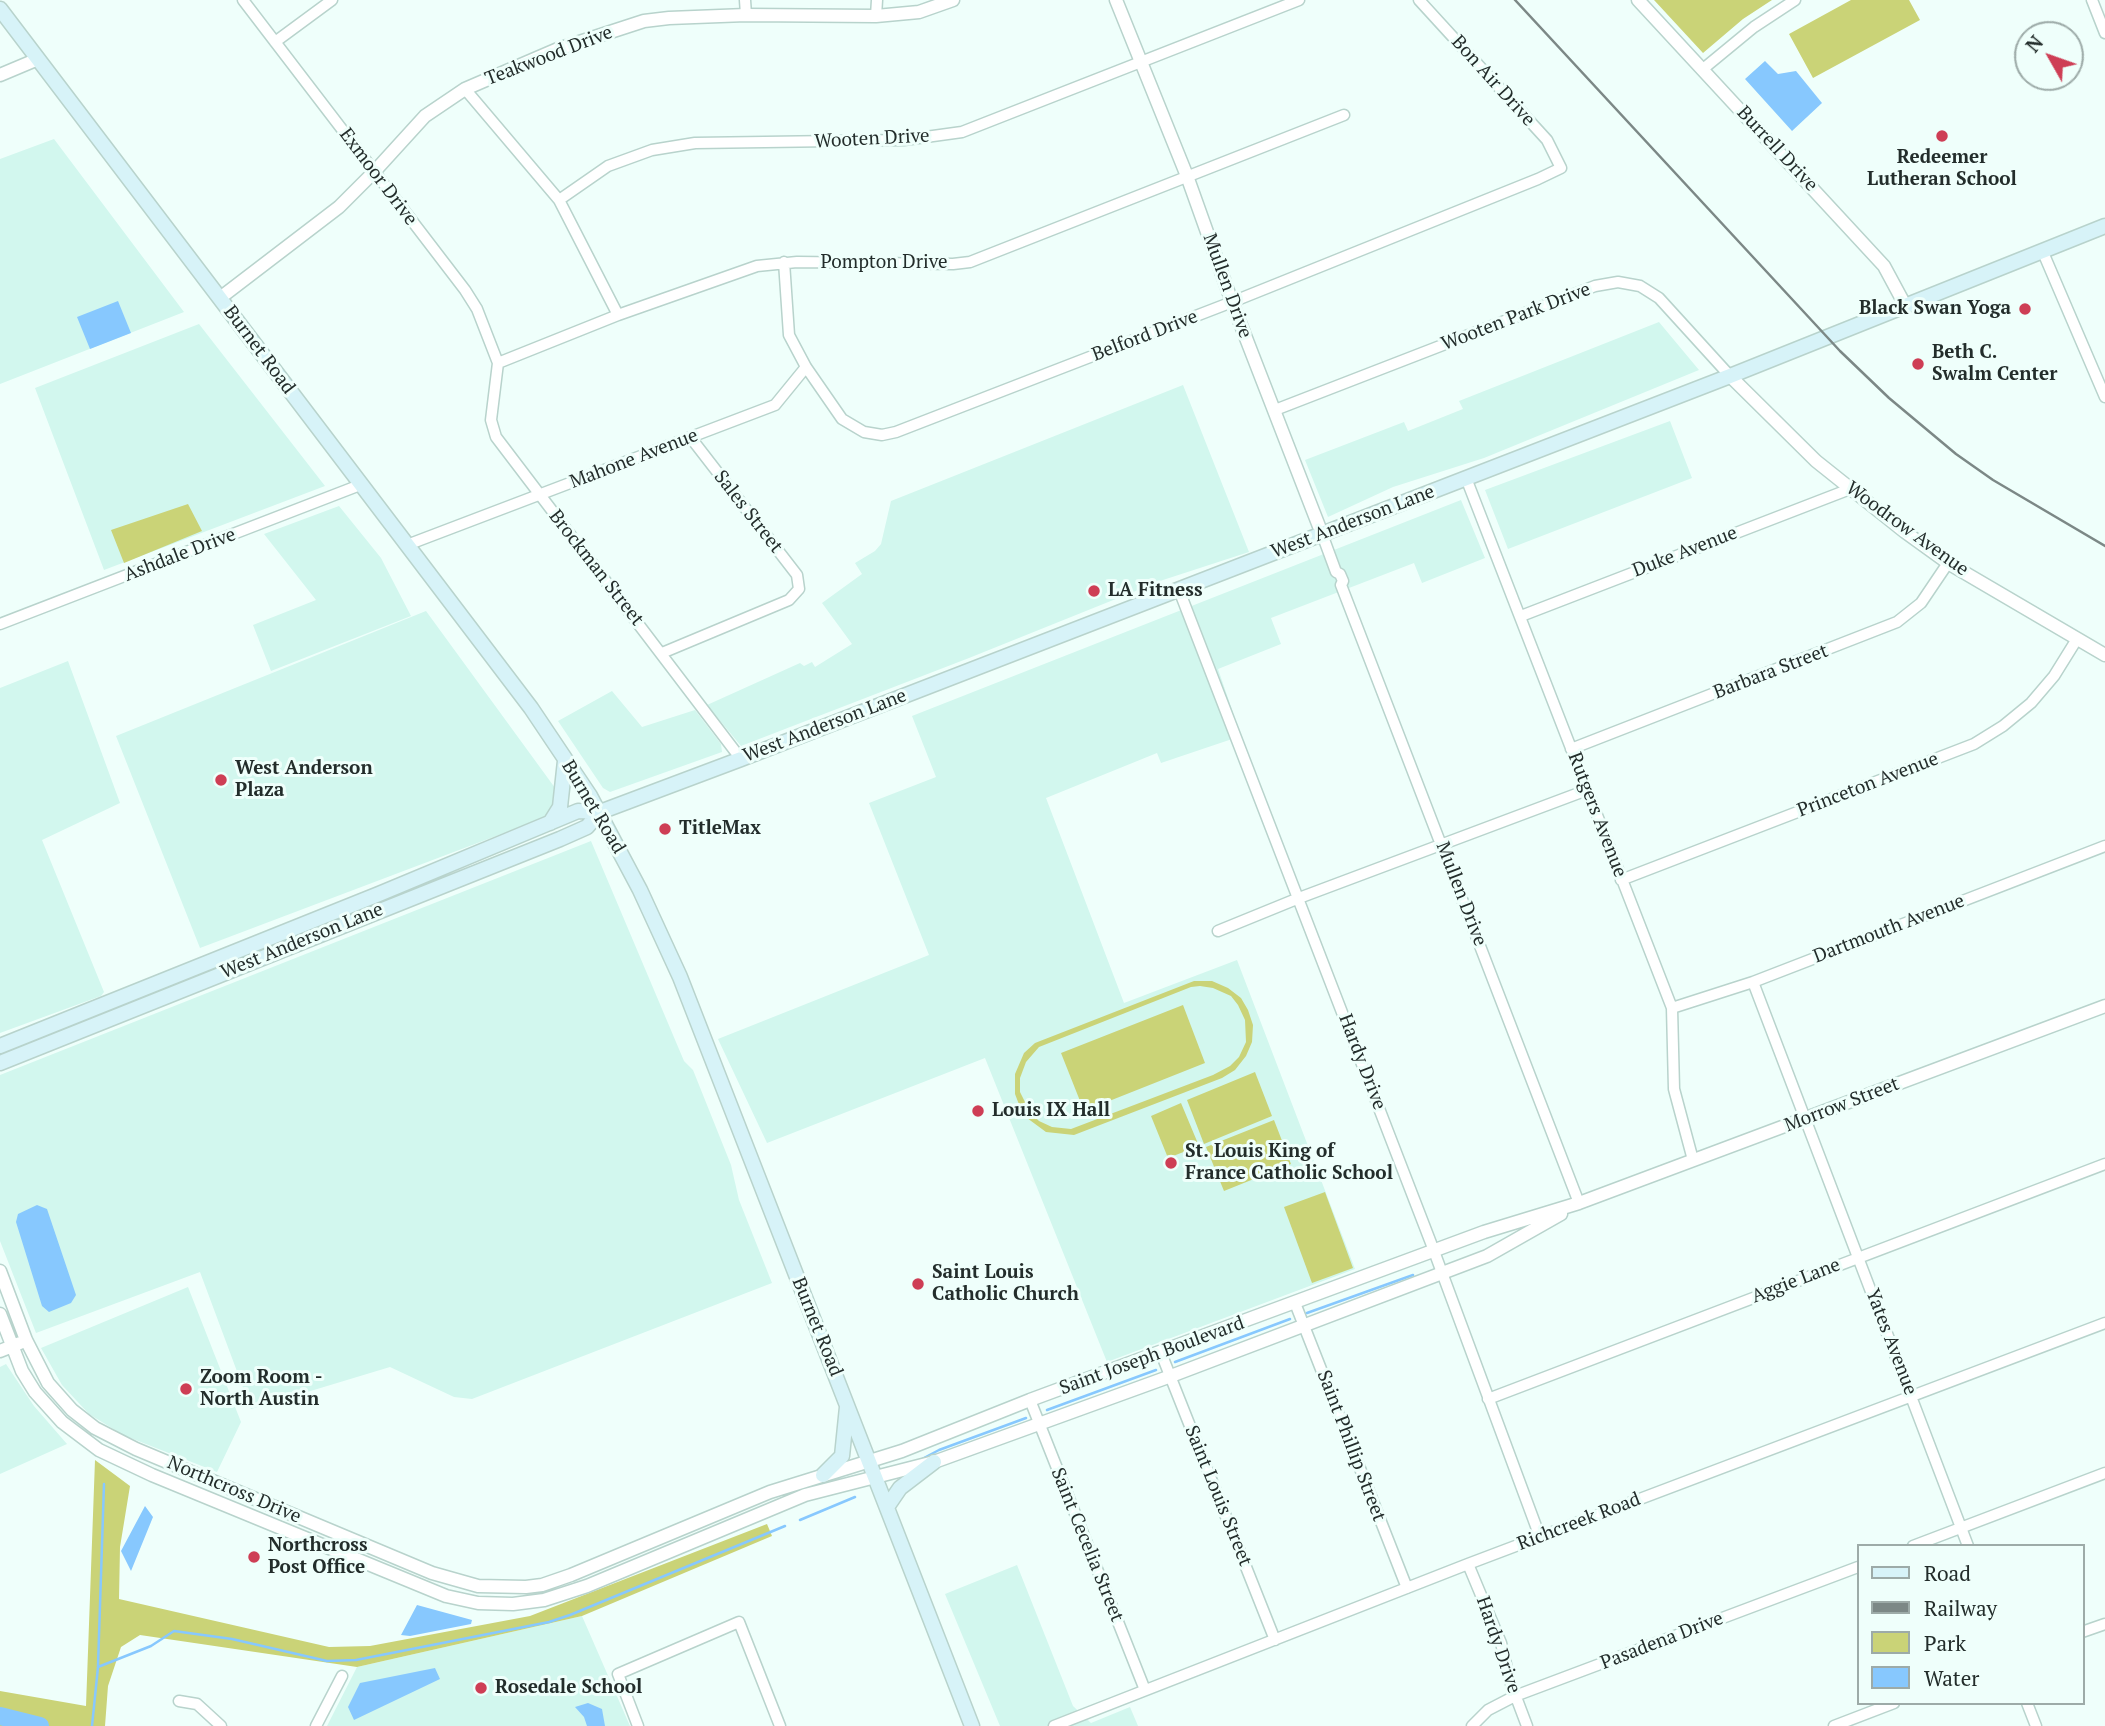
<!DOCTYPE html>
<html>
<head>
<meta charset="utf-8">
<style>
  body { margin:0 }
  #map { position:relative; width:2105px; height:1726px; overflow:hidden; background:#effffb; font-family:"PT Serif",serif }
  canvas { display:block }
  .legend { position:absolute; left:1857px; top:1544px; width:228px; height:161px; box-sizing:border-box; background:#effffb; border:2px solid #9daba8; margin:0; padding:9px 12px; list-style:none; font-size:21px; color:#232d2b }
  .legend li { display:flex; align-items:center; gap:14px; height:35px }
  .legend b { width:35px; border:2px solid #9daba8 }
  .north { position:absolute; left:2014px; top:21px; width:70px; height:70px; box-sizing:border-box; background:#effffb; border:2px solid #9daba8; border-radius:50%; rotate:310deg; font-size:19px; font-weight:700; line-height:28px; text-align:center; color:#232d2b }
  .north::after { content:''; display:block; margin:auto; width:24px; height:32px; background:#ce3e55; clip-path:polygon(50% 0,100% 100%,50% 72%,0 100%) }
</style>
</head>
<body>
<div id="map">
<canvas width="2105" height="1726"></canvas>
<ul class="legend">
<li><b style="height:9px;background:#d7f3f8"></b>Road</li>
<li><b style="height:9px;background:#7c8886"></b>Railway</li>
<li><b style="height:19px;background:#cad377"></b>Park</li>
<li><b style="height:19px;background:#87c8fe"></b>Water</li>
</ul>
<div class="north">N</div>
</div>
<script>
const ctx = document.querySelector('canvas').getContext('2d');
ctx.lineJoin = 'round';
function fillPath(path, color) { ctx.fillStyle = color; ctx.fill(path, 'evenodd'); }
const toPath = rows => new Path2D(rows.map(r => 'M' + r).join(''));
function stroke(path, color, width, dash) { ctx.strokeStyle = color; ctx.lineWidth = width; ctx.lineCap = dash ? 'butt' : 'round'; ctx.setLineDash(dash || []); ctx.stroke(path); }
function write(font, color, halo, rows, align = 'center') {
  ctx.font = font + ' "PT Serif",serif'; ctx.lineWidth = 6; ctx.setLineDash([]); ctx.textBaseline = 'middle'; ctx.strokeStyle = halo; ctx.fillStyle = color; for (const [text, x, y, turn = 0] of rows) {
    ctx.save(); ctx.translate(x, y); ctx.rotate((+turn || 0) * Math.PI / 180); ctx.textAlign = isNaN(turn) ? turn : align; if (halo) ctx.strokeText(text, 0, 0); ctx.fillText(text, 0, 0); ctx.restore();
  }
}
fillPath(toPath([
  [54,139,184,312,0,384,0,159],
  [1659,322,1699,370,1484,458,1393,487,1328,517,1305,460,1404,422,1408,431,1463,409,1459,401],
  [199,324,325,486,104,570,35,388],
  [1183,385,1249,552,1163,580,969,658,741,746,707,705,800,663,804,666,812,662,815,667,852,644,822,603,862,574,855,563,875,551,881,544,891,501],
  [1670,421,1692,478,1508,549,1485,490],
  [1461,500,1485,558,1422,583,1414,563,1271,618,1281,644,1218,669,1241,736,1161,763,1157,753,1046,798,1124,1003,1237,960,1355,1269,1107,1362,985,1058,767,1143,718,1039,929,955,869,803,936,777,912,716],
  [339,506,381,558,411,616,271,671,253,625,316,600,264,534],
  [426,611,558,792,549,816,200,948,116,736],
  [68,661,120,803,42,840,104,992,101,996,0,1033,0,688],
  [612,691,642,727,695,710,721,744,722,752,610,792,603,788,558,721],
  [591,841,684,1061,693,1070,731,1165,739,1200,772,1283,472,1399,454,1397,390,1367,251,1409,200,1272,36,1333,0,1241,0,1075],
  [188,1287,241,1422,217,1472,123,1435,89,1414,62,1385,41,1348],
  [6,1364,34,1406,67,1444,0,1474,0,1367],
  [1017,1565,1073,1706,1091,1723,1130,1707,1138,1726,1000,1726,945,1594],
  [582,1616,630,1726,327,1726,357,1667]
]), '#d2f7ee');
fillPath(toPath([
  [1654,0,1772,0,1743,19,1703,53],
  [1851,0,1909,0,1920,20,1813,78,1789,34],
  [188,504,202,531,124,563,111,530],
  [1194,981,1212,981,1228,988,1241,998,1248,1010,1253,1025,1252,1042,1246,1056,1235,1070,1222,1078,1074,1135,1046,1132,1027,1118,1020,1107,1015,1094,1015,1074,1024,1053,1035,1043],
  [1200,986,1213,988,1231,996,1238,1005,1245,1020,1246,1042,1239,1057,1230,1066,1213,1075,1071,1129,1052,1127,1039,1121,1030,1112,1020,1092,1020,1078,1026,1062,1039,1047,1191,987],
  [1183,1005,1205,1063,1084,1111,1061,1053],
  [1255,1072,1272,1116,1204,1144,1187,1100],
  [1181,1103,1199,1146,1168,1158,1151,1116],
  [1274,1120,1291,1164,1224,1191,1206,1147],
  [1325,1192,1353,1268,1312,1283,1284,1207],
  [95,1460,130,1486,120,1547,119,1599,329,1647,370,1646,530,1616,767,1524,772,1536,582,1616,357,1667,140,1635,121,1647,108,1686,105,1726,0,1726,0,1691,86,1706]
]), '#cad377');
fillPath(toPath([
  [1765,61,1778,74,1796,71,1822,103,1792,131,1745,79],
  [118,301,131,333,90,349,77,317],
  [37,1205,47,1209,76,1295,71,1303,49,1312,42,1306,16,1222,18,1214],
  [145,1506,153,1517,131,1571,121,1551],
  [417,1605,472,1620,471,1624,410,1636,401,1635],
  [435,1668,440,1679,354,1720,348,1707,360,1683],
  [588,1703,602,1709,605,1726,587,1726,584,1717,575,1707]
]), '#87c8fe');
stroke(toPath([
  [1307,1313,1413,1275],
  [1175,1362,1290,1319],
  [1047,1410,1156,1370],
  [922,1459,939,1450,1026,1418],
  [800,1520,855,1497],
  [98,1666,104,1484],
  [92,1726,98,1667,151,1646,174,1631,232,1639,327,1661,356,1660,549,1622,570,1615,785,1526]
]), '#87c8fe', 2.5);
stroke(toPath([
  [0,1716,40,1726]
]), '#87c8fe', 18);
const minor = toPath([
  [243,0,465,290,477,309,498,363,491,420,496,437,741,759],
  [745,0,746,15],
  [2092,0,2105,33],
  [876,16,877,0],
  [275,42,332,0],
  [1703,69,1754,27,1795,0],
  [465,89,559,200,618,315],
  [559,200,608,166,652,150,695,143,904,140,962,132,1299,0],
  [2042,250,2105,397],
  [784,262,789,335,806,367,842,419,864,432,882,435,896,432,1232,302,1538,179,1561,168,1547,140,1419,0],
  [498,363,618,315,757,266,797,262,953,264,970,262,1344,115],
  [1275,410,1595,286,1618,282,1640,286,1659,298,1730,376],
  [1466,478,1672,1008,1674,1089,1693,1160],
  [1322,534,1336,572,1340,574,1343,581,1341,585,1579,1203],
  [407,545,775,405,806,367],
  [1179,590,1431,1243,1540,1537],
  [1521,616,1850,489],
  [0,624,360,485],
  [662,653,789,600,799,589,797,575,691,438],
  [1571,749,1897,622,1921,603,1948,563],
  [1621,880,1974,744,2003,726,2031,703,2054,676,2077,639],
  [1218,931,1299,898,1587,790],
  [1753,982,1968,1546],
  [1672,1008,1753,982,2105,846],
  [1295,1303,1407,1588],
  [1161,1353,1275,1640],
  [1488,1399,2105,1164],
  [1030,1400,1145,1690],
  [1913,1546,2105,1473],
  [1468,1564,1501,1643,1510,1681,1527,1726],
  [2082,1632,2105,1624],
  [179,1701,197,1704,221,1726],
  [2027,1703,2036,1726],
  [316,1726,342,1676],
  [638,1726,618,1674,739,1622,780,1726],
  [1054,1726,1468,1564,2105,1323],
  [1472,1726,1488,1710,1515,1696,1858,1567],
  [1834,1726,1894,1703]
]);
const tertiary = toPath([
  [1116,0,1187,176,1232,302,1322,534],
  [1638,0,1884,266,1905,305],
  [0,75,38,59],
  [220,298,339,207,374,172,425,116,465,89,558,49,644,21,669,18,746,15,876,16,919,12,953,0],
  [1730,376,1816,461,1905,532,1948,563,2105,655],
  [0,1271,26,1340,48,1383,72,1410,95,1428,136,1449,432,1573,478,1586,526,1587,542,1585,571,1575,770,1492,902,1451,1030,1400,1484,1232,1579,1203,2105,1006],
  [0,1314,22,1371,35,1392,62,1422,99,1450,152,1475,446,1596,478,1603,513,1604,544,1600,587,1586,805,1495,934,1462,1171,1376,1487,1256,1561,1214],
  [0,1351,20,1343]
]);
const secondary = toPath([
  [0,9,531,708,590,796,640,890,680,977,972,1726],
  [550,823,560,807,565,761],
  [0,1046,379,894,578,811,600,812,741,759,1730,376,2105,226],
  [0,1063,560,839,587,827,600,812],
  [823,1475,842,1456,847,1407],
  [887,1507,900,1488,934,1462]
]);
stroke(minor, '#b8d3cc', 13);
stroke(tertiary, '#b8d3cc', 15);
stroke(secondary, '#b8d3cc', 17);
stroke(minor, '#fff', 10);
stroke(tertiary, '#fff', 12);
stroke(secondary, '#d7f3f8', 14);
stroke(toPath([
  [1515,0,1840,351,1889,398,1956,454,1993,480,2105,546]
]), '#7c8886', 2.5);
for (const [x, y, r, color] of [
  [1942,136,7,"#ce3e55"],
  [2025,309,7,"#ce3e55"],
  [1918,364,7,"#ce3e55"],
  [1094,591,7,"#ce3e55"],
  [221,780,7,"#ce3e55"],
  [665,829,7,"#ce3e55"],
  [978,1111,7,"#ce3e55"],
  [1171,1163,7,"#ce3e55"],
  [918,1284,7,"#ce3e55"],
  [186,1389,7,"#ce3e55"],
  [254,1557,7,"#ce3e55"],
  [481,1688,7,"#ce3e55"]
]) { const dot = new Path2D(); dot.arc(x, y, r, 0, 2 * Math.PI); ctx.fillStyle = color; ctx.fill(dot); stroke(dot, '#effffb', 2.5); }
write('19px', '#232d2b', '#effffb', [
  ["Teakwood Drive",549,56,-21],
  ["Bon Air Drive",1493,81,48],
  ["Wooten Drive",872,139,-3],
  ["Burrell Drive",1777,149,47],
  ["Exmoor Drive",378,177,53],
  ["Pompton Drive",884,263],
  ["Mullen Drive",1227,286,70],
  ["Wooten Park Drive",1516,317,-21],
  ["Belford Drive",1145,336,-21],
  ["Burnet Road",259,350,53],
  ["Mahone Avenue",634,459,-21],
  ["Sales Street",748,512,52],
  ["West Anderson Lane",1353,522,-21],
  ["Woodrow Avenue",1907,529,36],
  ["Duke Avenue",1685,552,-21],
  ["Ashdale Drive",180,555,-21],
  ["Brockman Street",596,568,52],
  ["Barbara Street",1771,672,-21],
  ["West Anderson Lane",825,726,-21],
  ["Princeton Avenue",1868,785,-21],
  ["Burnet Road",593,807,59],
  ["Rutgers Avenue",1597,815,69],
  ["Mullen Drive",1461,894,69],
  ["Dartmouth Avenue",1889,929,-21],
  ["West Anderson Lane",302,941,-22],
  ["Hardy Drive",1362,1062,69],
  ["Morrow Street",1842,1105,-21],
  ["Aggie Lane",1796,1281,-21],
  ["Burnet Road",817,1327,68],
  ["Yates Avenue",1891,1342,69],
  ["Saint Joseph Boulevard",1152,1356,-20],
  ["Saint Phillip Street",1351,1446,69],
  ["Northcross Drive",234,1490,23],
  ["Saint Louis Street",1218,1496,68],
  ["Richcreek Road",1579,1522,-21],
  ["Saint Cecelia Street",1087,1545,68],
  ["Pasadena Drive",1662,1641,-21],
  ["Hardy Drive",1498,1645,71]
]);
write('bold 19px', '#232d2b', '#effffb', [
  ["Redeemer",1942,158,"center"],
  ["Lutheran School",1942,180,"center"],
  ["Black Swan Yoga",2011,309,"right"],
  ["Beth C.",1932,353],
  ["Swalm Center",1932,375],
  ["LA Fitness",1108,591],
  ["West Anderson",235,769],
  ["Plaza",235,791],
  ["TitleMax",679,829],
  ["Louis IX Hall",992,1111],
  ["St. Louis King of",1185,1152],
  ["France Catholic School",1185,1174],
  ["Saint Louis",932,1273],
  ["Catholic Church",932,1295],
  ["Zoom Room -",200,1378],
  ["North Austin",200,1400],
  ["Northcross",268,1546],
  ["Post Office",268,1568],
  ["Rosedale School",495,1688]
], 'left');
</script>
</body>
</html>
